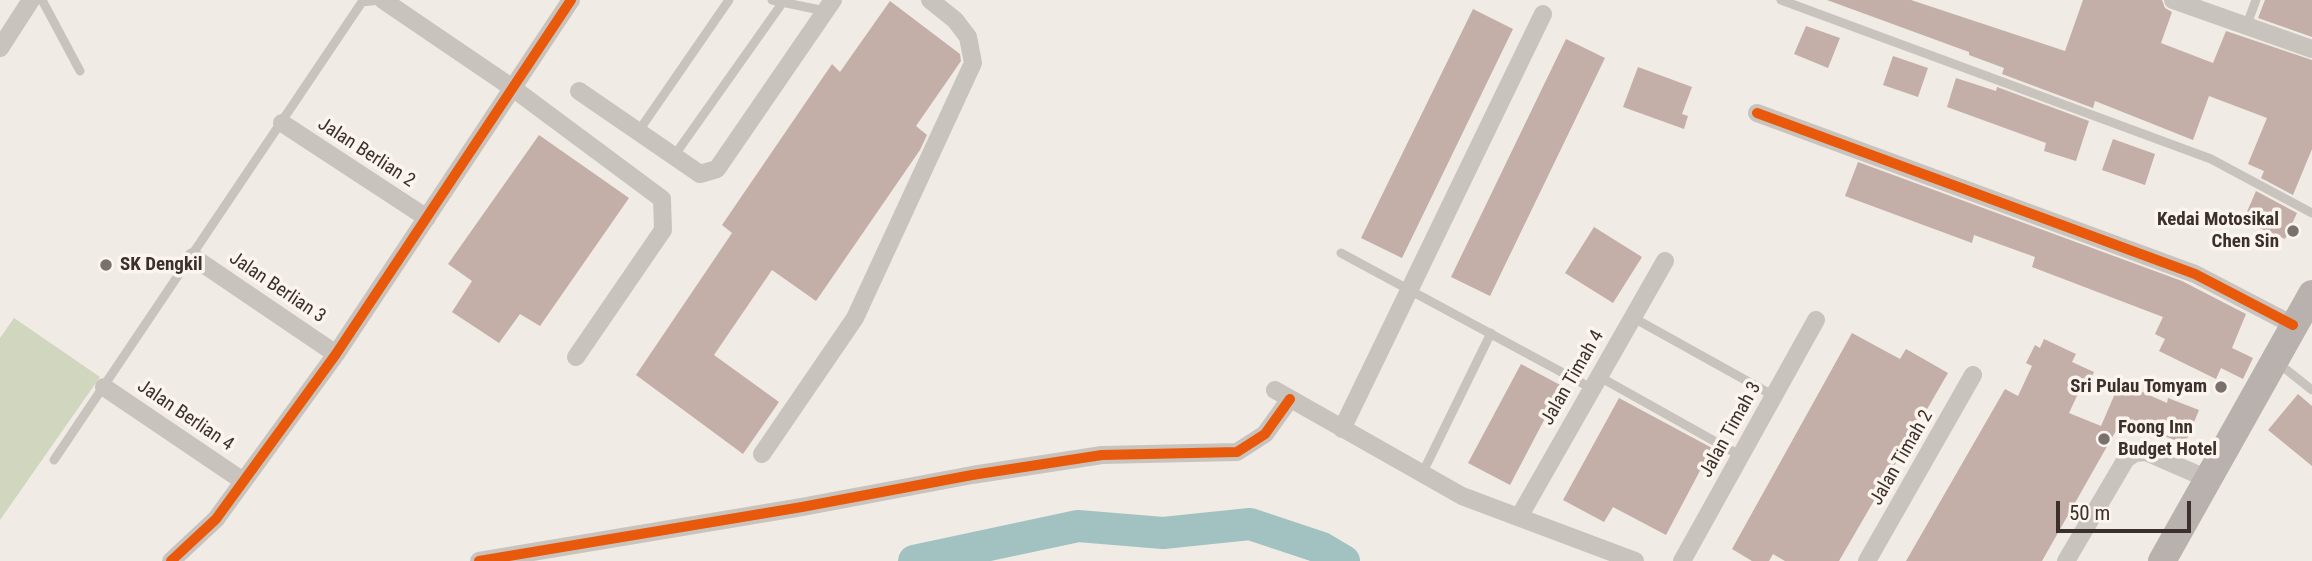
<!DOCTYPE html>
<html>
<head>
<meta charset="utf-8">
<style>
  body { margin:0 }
  #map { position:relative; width:2312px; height:561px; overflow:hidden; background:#f0ebe5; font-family:"Roboto Condensed",sans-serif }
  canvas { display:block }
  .scale { position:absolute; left:2056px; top:501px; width:135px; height:32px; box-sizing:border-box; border:4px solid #3b302b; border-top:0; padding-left:9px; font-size:21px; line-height:24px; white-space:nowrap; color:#3b302b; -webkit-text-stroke:5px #fbf5ee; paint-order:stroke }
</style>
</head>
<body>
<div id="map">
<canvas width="2312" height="561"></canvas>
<div class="scale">50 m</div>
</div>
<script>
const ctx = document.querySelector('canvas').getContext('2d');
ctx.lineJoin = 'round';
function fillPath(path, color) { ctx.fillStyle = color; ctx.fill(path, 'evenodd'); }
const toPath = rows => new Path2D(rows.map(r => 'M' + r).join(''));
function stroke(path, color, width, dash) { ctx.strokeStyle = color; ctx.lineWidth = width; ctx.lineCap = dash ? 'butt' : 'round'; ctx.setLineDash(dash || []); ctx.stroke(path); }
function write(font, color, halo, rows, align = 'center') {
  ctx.font = font + ' "Roboto Condensed",sans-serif'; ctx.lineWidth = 7; ctx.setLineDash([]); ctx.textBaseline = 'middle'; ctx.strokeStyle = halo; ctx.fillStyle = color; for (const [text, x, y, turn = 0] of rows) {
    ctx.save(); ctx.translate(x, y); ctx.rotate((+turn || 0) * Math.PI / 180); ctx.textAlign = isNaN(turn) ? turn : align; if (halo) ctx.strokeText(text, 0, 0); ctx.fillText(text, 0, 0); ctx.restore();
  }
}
fillPath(toPath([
  [14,318,100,377,0,520,0,338]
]), '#d1d6bf');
stroke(toPath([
  [914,561,1078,526,1163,533,1250,524,1322,548,1344,561]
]), '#a1c2c1', 32);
fillPath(toPath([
  [1827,0,1911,0,2065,51,2083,0,2162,0,2165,8,2172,12,2161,43,2213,63,2226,31,2312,60,2312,149,2293,195,2261,178,2264,171,2248,164,2267,118,2209,96,2193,140,2095,101,2093,108,2002,74,2004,68,1969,55,1969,52],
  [2265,0,2312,0,2312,37,2258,18],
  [890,1,960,54,961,61,916,126,927,135,920,150,816,301,772,270,714,355,779,402,743,454,636,375,732,233,722,225,832,64,840,72],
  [1473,9,1513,29,1402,258,1361,238],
  [1806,26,1840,38,1828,68,1794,54],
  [1566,39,1605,58,1490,296,1451,277],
  [1893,56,1928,68,1918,97,1883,85],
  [1638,67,1692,87,1682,114,1688,116,1684,129,1623,107],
  [1956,78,1996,91,1997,87,2089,121,2076,161,2044,151,2046,143,1947,107],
  [539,135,629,198,540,326,520,314,499,343,452,312,472,281,448,264],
  [2113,139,2155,154,2145,185,2102,170],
  [1858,162,2182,281,2246,314,2232,348,2253,358,2243,379,2221,368,2216,379,2159,351,2165,339,2155,334,2163,317,2032,267,2035,257,1974,235,1972,243,1845,196],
  [2256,191,2297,213,2285,239,2243,221],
  [1594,227,1642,257,1613,303,1565,273],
  [1852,333,1900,359,1906,349,1948,373,1839,561,1785,561,1773,554,1769,561,1752,561,1732,549],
  [2044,339,2076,354,2072,362,2094,372,2088,385,2083,383,2069,413,2101,426,2120,382,2167,403,2168,398,2199,410,2185,444,2122,420,2042,561,1906,561,2005,389,2018,396,2032,366,2026,363,2035,345,2040,348],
  [1521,364,1562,386,1510,485,1468,463],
  [2298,394,2312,406,2312,466,2268,430],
  [1619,398,1712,448,1666,535,1613,507,1604,522,1563,500]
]), '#c3afa7');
stroke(toPath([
  [42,0,80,71],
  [772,0,825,11],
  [1781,0,2211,159,2312,213],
  [2246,27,2256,0],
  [638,132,729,0],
  [674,156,783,2],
  [1341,253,1591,388],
  [1632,317,1774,396],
  [2278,363,2312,390],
  [1598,376,1741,456],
  [54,460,362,2,379,0],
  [1422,474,1491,333]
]), '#c9c3be', 9);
stroke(toPath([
  [383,0,514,89,662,199,663,230,576,357],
  [2173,0,2312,49],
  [0,48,31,0],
  [579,91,700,174,717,169,833,0],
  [1757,113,2195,274,2293,325],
  [282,123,427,218],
  [193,257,336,354],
  [104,387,243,481],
  [1275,390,1462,496,1635,561],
  [1342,429,1543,14],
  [762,454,855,318,973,63,968,37,955,20,930,0],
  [1519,517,1665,261],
  [171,561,216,519,336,354,571,0],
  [479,561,802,507,972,475,1102,455,1237,452,1265,434,1290,399],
  [1682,561,1816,320],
  [1867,561,1973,375],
  [2066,561,2126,459,2135,453,2146,452,2210,480]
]), '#c9c3be', 18);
stroke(toPath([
  [2162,561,2312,294]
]), '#b8b1ad', 28);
stroke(toPath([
  [1757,113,2195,274,2293,325],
  [171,561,216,519,336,354,571,0],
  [479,561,802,507,972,475,1102,455,1237,452,1265,434,1290,399]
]), '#e8590c', 10);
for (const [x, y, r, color] of [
  [2293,231,7,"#7a716c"],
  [106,265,7,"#7a716c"],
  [2221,387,7,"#7a716c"],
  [2104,439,7,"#7a716c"]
]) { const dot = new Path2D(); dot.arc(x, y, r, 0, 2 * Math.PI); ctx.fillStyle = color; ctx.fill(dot); stroke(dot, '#fbf5ee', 2.5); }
write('19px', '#3b302b', '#fbf5ee', [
  ["Jalan Berlian 2",366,153,33],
  ["Jalan Berlian 3",277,288,34],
  ["Jalan Timah 4",1573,378,-60],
  ["Jalan Berlian 4",185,416,34],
  ["Jalan Timah 3",1731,430,-61],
  ["Jalan Timah 2",1902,458,-60]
]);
write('bold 19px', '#3b302b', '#fbf5ee', [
  ["Kedai Motosikal",2279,220],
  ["Chen Sin",2279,242],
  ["SK Dengkil",120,265,"left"],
  ["Sri Pulau Tomyam",2207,387],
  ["Foong Inn",2118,428,"left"],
  ["Budget Hotel",2118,450,"left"]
], 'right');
</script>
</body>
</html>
